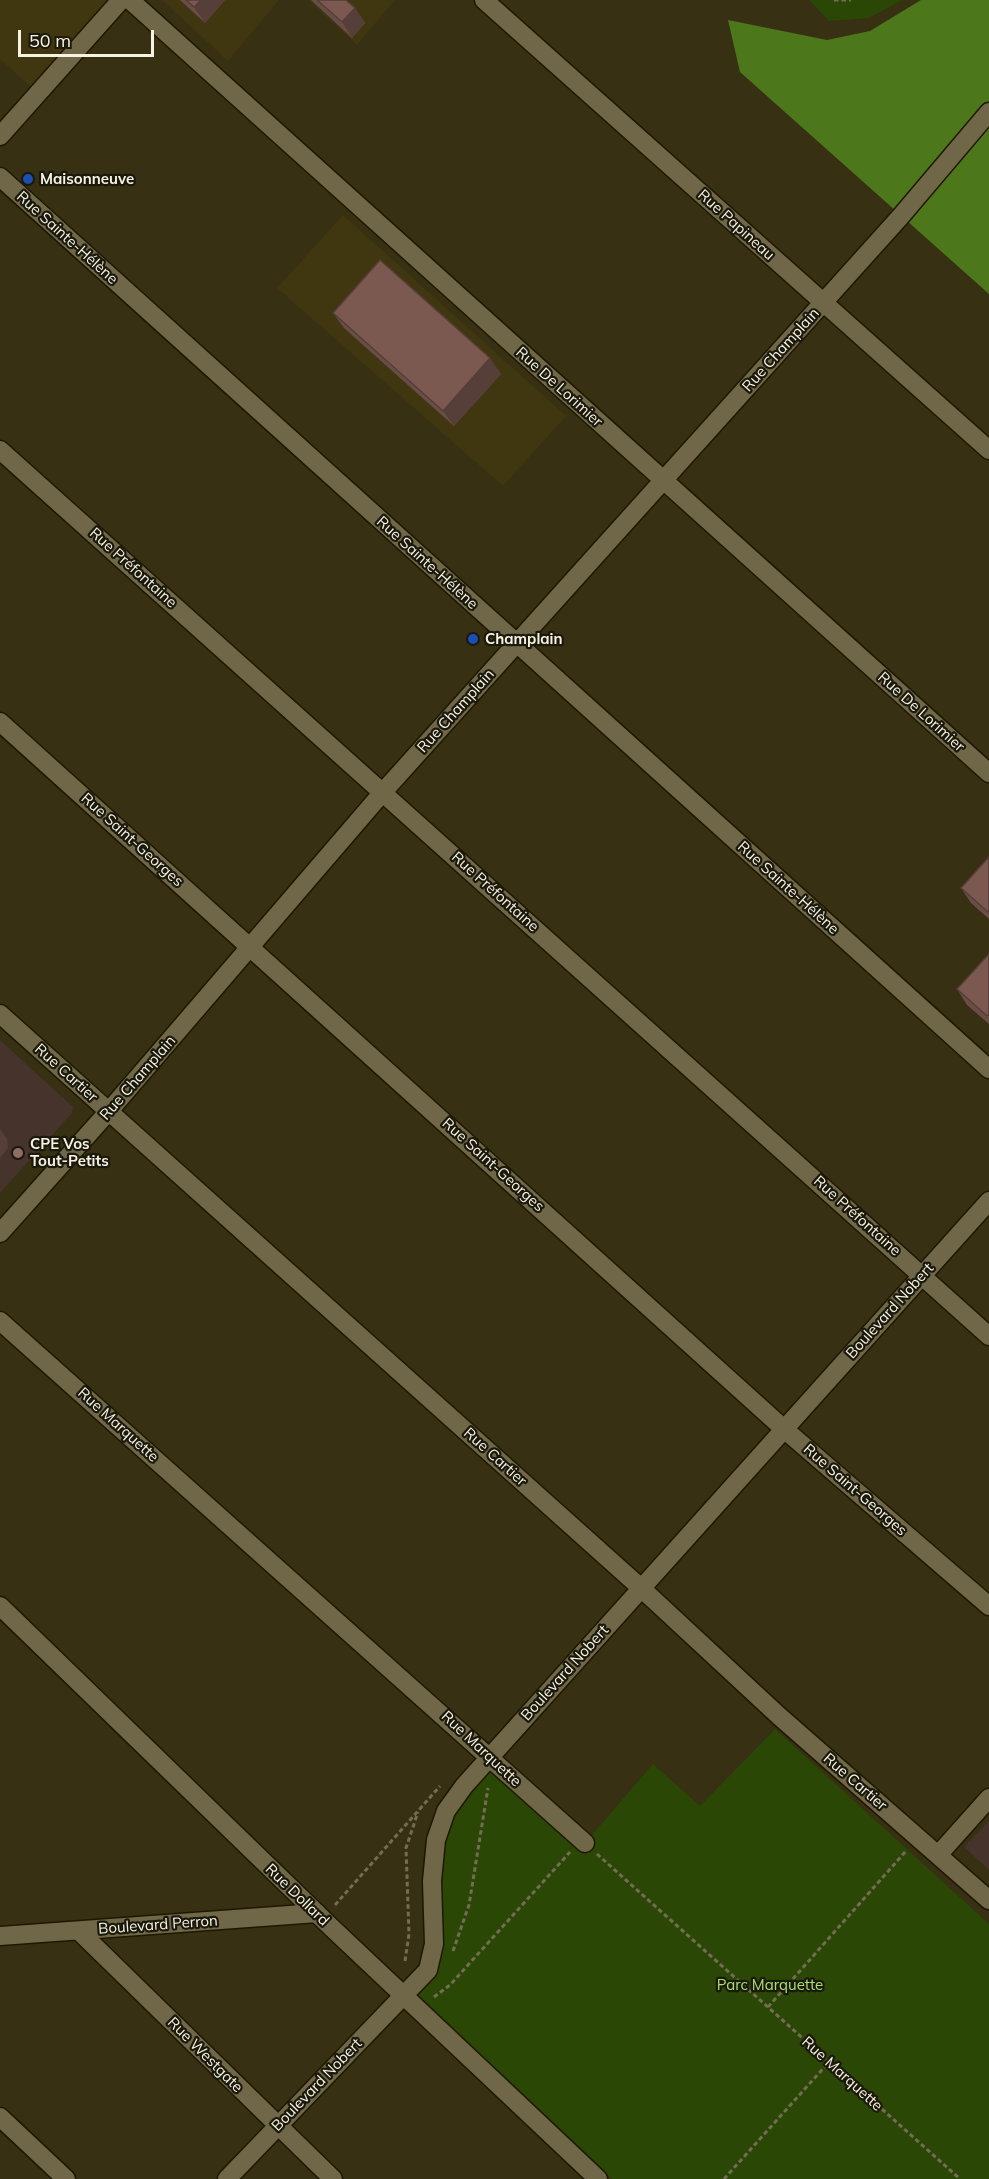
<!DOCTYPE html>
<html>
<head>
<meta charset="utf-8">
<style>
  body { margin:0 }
  #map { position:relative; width:989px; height:2179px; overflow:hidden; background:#373012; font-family:Mulish,sans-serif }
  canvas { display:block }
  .scale { position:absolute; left:18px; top:30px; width:136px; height:27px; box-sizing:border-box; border:3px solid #f7f3e2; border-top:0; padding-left:8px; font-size:18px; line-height:21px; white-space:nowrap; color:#f7f3e2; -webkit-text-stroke:4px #1b180c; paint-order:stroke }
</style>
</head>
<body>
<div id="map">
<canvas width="989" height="2179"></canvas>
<div class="scale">50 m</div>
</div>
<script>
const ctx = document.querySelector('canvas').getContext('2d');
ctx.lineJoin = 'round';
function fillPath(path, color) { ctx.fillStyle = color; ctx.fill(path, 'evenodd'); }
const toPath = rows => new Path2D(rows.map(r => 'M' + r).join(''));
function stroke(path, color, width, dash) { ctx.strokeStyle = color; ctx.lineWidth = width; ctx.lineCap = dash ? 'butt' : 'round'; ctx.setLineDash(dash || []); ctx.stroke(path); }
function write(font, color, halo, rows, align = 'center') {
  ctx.font = font + ' Mulish,sans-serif'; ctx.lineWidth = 4.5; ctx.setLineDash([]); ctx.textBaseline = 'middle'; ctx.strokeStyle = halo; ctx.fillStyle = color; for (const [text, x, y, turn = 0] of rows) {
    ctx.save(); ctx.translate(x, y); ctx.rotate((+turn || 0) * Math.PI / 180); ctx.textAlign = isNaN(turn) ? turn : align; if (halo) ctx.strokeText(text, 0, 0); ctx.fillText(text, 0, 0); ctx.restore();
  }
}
fillPath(toPath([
  [0,0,112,0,32,88,0,59],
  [162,0,279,0,228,61],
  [308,0,395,0,357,45],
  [343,215,566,416,503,486,277,288]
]), '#403610');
fillPath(toPath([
  [0,1040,73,1107,72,1113,0,1193],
  [989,1821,989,1870,964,1847]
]), '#46332c');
fillPath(toPath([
  [809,0,902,0,869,18,829,21],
  [775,1729,989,1924,989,2179,612,2179,403,1996,436,1962,443,1936,440,1855,464,1786,490,1756,585,1843,653,1764,700,1806]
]), '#2a4706');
fillPath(toPath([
  [921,0,989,0,989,294,740,72,728,20,827,40,870,31]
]), '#4c781b');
const minor = toPath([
  [130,0,989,773],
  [484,0,989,450],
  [0,136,121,0],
  [0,177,989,1069],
  [0,450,989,1336],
  [0,722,784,1429,989,1606],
  [0,1014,641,1588,779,1716,989,1900],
  [0,1233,109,1111,383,792,901,216,989,112],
  [0,1321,585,1843],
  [0,1606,332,1928,598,2179],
  [939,1854,989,1798],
  [79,1931,333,2179],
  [0,1936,317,1913],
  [0,2117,66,2179],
  [227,2179,428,1970,434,1944,432,1881,436,1840,446,1811,464,1786,989,1201]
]);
stroke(minor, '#1f1800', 21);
stroke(toPath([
  [834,0,851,0],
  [597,1854,960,2179],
  [335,1905,440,1786],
  [453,1951,469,1905,488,1788],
  [405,1961,409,1934,406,1848,418,1812],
  [434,1997,450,1985,570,1852],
  [768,2007,906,1851],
  [724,2179,829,2062]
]), '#736d53', 3, [4.5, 3]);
stroke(minor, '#6f6748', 18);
fillPath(toPath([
  [180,0,225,0,205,23],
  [311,0,346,0,355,8,365,23,352,38],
  [333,313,501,374,454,426,344,328],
  [989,857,989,919,971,903,961,888],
  [989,954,989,1024,967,1005,957,989]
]), '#6a4d46');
fillPath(toPath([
  [201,0,225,0,205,23,194,7],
  [355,8,365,23,352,38,342,22],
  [490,358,501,374,454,426,443,411],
  [0,1127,1,1128,0,1129,7,1139,8,1148,0,1158]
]), '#563e39');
const building = toPath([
  [186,0,201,0,194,7,186,0],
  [317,0,346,0,355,8,342,22,317,0],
  [380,260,490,358,443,411,333,313,380,260],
  [989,857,989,911,988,912,961,888,989,857],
  [989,954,989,1014,987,1016,957,989,989,954]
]);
fillPath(building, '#7b5951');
stroke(building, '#563e39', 1.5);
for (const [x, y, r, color] of [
  [28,179,6,"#1a4fb4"],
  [473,639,6,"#1a4fb4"],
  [18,1153,6,"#8d6e63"]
]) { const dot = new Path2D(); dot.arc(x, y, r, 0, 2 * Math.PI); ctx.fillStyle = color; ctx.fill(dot); stroke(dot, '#1b180c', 2); }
write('bold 15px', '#f7f3e2', '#1b180c', [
  ["Maisonneuve",40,179],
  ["Champlain",485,639],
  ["CPE Vos",30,1144],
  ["Tout-Petits",30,1161]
], 'left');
write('15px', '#f7f3e2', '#1b180c', [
  ["Rue Papineau",736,225,42],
  ["Rue Sainte-Hélène",67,238,42],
  ["Rue Champlain",781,350,-48],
  ["Rue De Lorimier",559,387,42],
  ["Rue Sainte-Hélène",427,563,42],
  ["Rue Préfontaine",133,568,42],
  ["Rue Champlain",456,711,-48],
  ["Rue De Lorimier",921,712,42],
  ["Rue Saint-Georges",132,840,42],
  ["Rue Sainte-Hélène",788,888,42],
  ["Rue Préfontaine",495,892,42],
  ["Rue Cartier",66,1073,42],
  ["Rue Champlain",138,1078,-49],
  ["Rue Saint-Georges",493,1165,42],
  ["Rue Préfontaine",857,1216,42],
  ["Boulevard Nobert",890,1311,-48],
  ["Rue Marquette",118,1425,42],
  ["Rue Cartier",495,1457,42],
  ["Rue Saint-Georges",855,1490,41],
  ["Boulevard Nobert",565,1673,-48],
  ["Rue Marquette",481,1749,43],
  ["Rue Cartier",855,1782,41],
  ["Rue Dollard",297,1895,44],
  ["Boulevard Perron",158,1925,-4],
  ["Rue Westgate",205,2055,45],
  ["Rue Marquette",842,2074,42],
  ["Boulevard Nobert",317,2085,-46]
]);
write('15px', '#a5e26e', '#1b180c', [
  ["Parc Marquette",770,1985]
]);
</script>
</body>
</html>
